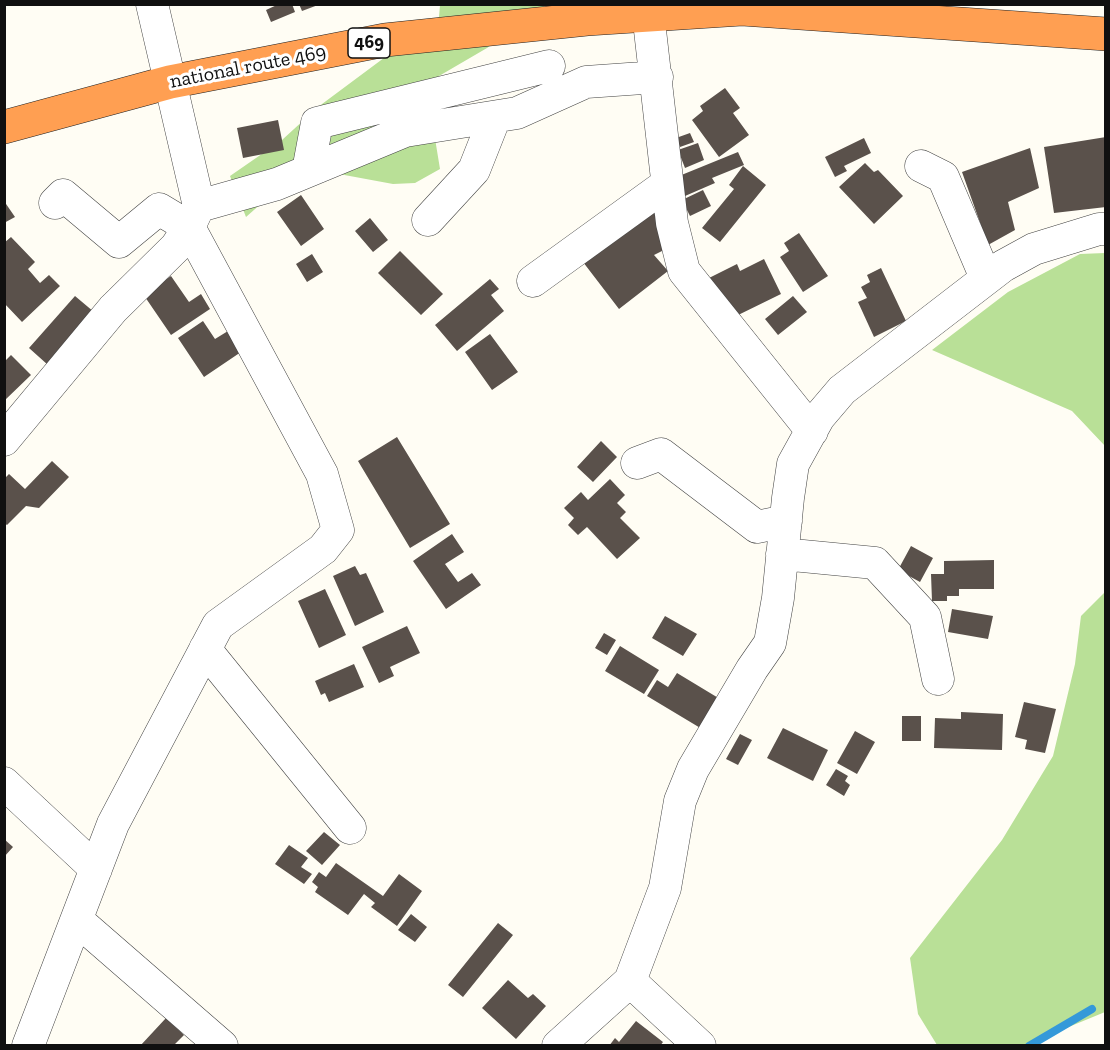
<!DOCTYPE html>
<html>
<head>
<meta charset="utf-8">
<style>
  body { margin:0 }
  #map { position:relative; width:1110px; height:1050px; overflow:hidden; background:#fffdf4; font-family:"Zilla Slab",serif }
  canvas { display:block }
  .frame { position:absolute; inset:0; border:6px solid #101010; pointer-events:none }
</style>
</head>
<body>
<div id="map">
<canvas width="1110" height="1050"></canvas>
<div class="frame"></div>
</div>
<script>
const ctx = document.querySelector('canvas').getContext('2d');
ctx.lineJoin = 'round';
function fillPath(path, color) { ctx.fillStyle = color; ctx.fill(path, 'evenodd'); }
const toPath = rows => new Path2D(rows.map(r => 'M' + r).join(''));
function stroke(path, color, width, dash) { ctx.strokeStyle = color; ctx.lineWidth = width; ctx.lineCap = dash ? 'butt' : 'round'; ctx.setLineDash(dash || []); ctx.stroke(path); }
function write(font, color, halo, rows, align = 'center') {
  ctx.font = font + ' "Zilla Slab",serif'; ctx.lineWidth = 6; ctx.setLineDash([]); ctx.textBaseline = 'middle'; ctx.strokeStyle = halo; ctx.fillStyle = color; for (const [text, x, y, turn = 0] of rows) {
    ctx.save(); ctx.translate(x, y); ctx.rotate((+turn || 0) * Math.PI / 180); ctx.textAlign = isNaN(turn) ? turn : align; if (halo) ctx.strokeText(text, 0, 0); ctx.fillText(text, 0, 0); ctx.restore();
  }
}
fillPath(toPath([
  [440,5,546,5,487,48,439,76,429,102,440,169,415,183,393,184,339,174,289,179,246,217,230,176,282,140,318,107,439,17],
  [1105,253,1105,446,1072,411,932,350,1008,292,1080,254],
  [1105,592,1105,1012,1025,1045,937,1045,918,1014,910,958,1002,840,1053,756,1075,664,1081,616]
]), '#b9e097');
stroke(toPath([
  [1029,1046,1092,1009]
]), '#3499d9', 8);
fillPath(toPath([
  [279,4,292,4,295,12,271,22,266,10],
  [299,4,318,4,318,5,302,11],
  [725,88,740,108,733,113,749,135,719,157,692,120,703,111,700,106],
  [278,120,284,150,243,158,237,128],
  [690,133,694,142,680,147,676,138],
  [1106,137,1106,207,1054,213,1044,147],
  [864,138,871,153,844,166,847,171,835,177,825,157],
  [698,143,704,160,685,168,678,150],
  [1030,148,1039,188,1008,202,1015,230,988,245,962,172],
  [738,152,744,165,712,178,715,183,685,196,679,176],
  [865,163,874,172,878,170,903,196,874,224,839,187],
  [743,166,766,185,720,242,702,228,734,189,729,185],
  [703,190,711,206,690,216,682,200],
  [301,195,324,229,301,246,277,212],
  [4,201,15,217,4,223],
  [651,210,665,226,666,249,654,255,668,271,619,309,583,262],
  [370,218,388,240,373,252,355,231],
  [799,233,828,276,803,292,780,257,789,251,784,243],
  [11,237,35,262,28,269,40,283,49,275,60,286,22,322,4,303,4,243],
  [400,251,443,294,421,315,378,273],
  [312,254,323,272,307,282,296,264],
  [764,259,781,294,730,319,709,278,737,264,740,271],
  [881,268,906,321,874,337,858,302,867,298,861,287,870,282,867,275],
  [171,276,189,302,201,294,210,309,171,335,143,294],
  [490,279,499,289,491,295,504,311,457,351,435,325],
  [75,296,94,312,48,365,29,348],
  [793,296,807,312,778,335,765,319],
  [203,321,215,339,228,331,241,352,204,377,178,338],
  [490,334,518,372,492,390,465,352],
  [11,355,31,375,4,401,4,362],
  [397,437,450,524,410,548,358,461],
  [601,441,617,457,593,482,577,467],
  [52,461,69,477,39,508,26,506,7,525,4,523,4,479,9,474,25,489],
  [610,479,625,495,617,503,626,512,620,518,640,538,617,559,587,527,578,535,568,525,574,518,564,508,581,492,588,500],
  [452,534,464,552,445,564,458,582,472,573,481,585,446,609,413,561],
  [911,546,933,558,920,582,898,570],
  [994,560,994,589,959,589,959,596,947,596,947,601,932,601,931,574,944,574,944,561],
  [355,566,360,575,366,573,384,612,355,626,333,576],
  [325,589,346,635,319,648,298,601],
  [952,609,993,616,988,639,948,632],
  [665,616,697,634,683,656,652,638],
  [407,626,420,653,390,667,394,676,379,683,362,647],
  [604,633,616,640,607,655,595,648],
  [620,646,659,670,644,694,605,671],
  [354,664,364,687,329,702,325,693,321,695,315,681],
  [677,673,720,699,702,729,647,696,657,680,668,687],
  [1024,702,1056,709,1045,753,1025,749,1027,740,1015,737],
  [961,712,1003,714,1002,750,934,748,935,718,961,719],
  [902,716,921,716,921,741,902,741],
  [783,728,828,750,813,781,767,758],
  [855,731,875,742,857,774,837,763],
  [740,734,752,740,738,765,726,759],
  [836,769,848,776,845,781,850,785,844,796,826,785],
  [324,832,340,845,322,865,306,851],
  [4,839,13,847,4,857],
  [289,845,308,858,301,867,312,874,304,884,275,864],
  [336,863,383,896,399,874,422,891,397,926,371,907,375,903,364,894,348,915,315,892,318,887,312,882,319,872,326,877],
  [411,914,427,927,415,942,398,930],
  [498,923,513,935,463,997,448,985],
  [508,980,528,998,533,994,546,1006,516,1039,482,1008],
  [166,1018,184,1035,173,1046,140,1046],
  [636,1021,663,1042,660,1046,609,1046,615,1038,619,1042]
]), '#5a514b');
const minor = toPath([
  [152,4,199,206],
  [647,4,672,223,684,271,812,431],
  [921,166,943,177,986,278],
  [308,171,317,123,549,66],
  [428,220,474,170,495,117],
  [533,281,667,184],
  [4,440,113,309,176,247,189,227,199,206,277,184,405,131,517,113,586,82,657,77],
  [637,463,661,454,757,527,786,521],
  [782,554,875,563,925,617,938,679],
  [205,649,350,828],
  [4,783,96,869],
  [77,920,222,1046],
  [630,981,700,1046],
  [28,1046,113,824,218,625,323,549,338,530,322,474,189,227,159,209,119,242,63,195,55,203],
  [558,1046,630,981,665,888,680,801,693,769,752,669,770,643,778,598,788,498,793,464,819,417,842,390,1003,266,1034,249,1099,229,1106,229]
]);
const highway = toPath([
  [4,127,170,82,385,40,587,19,742,9,1106,34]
]);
stroke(minor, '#434343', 33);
stroke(highway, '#212121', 34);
stroke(minor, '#fff', 32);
stroke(highway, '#ff9f52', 33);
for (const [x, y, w] of [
  [369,43,42]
]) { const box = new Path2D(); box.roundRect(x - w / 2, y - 15, w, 30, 4.5); ctx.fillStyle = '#fff'; ctx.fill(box); stroke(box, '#101010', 1.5); }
write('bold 18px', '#101010', null, [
  ["469",369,43]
]);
write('20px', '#101010', '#fff', [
  ["national route 469",248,67,-11]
]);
</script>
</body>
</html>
